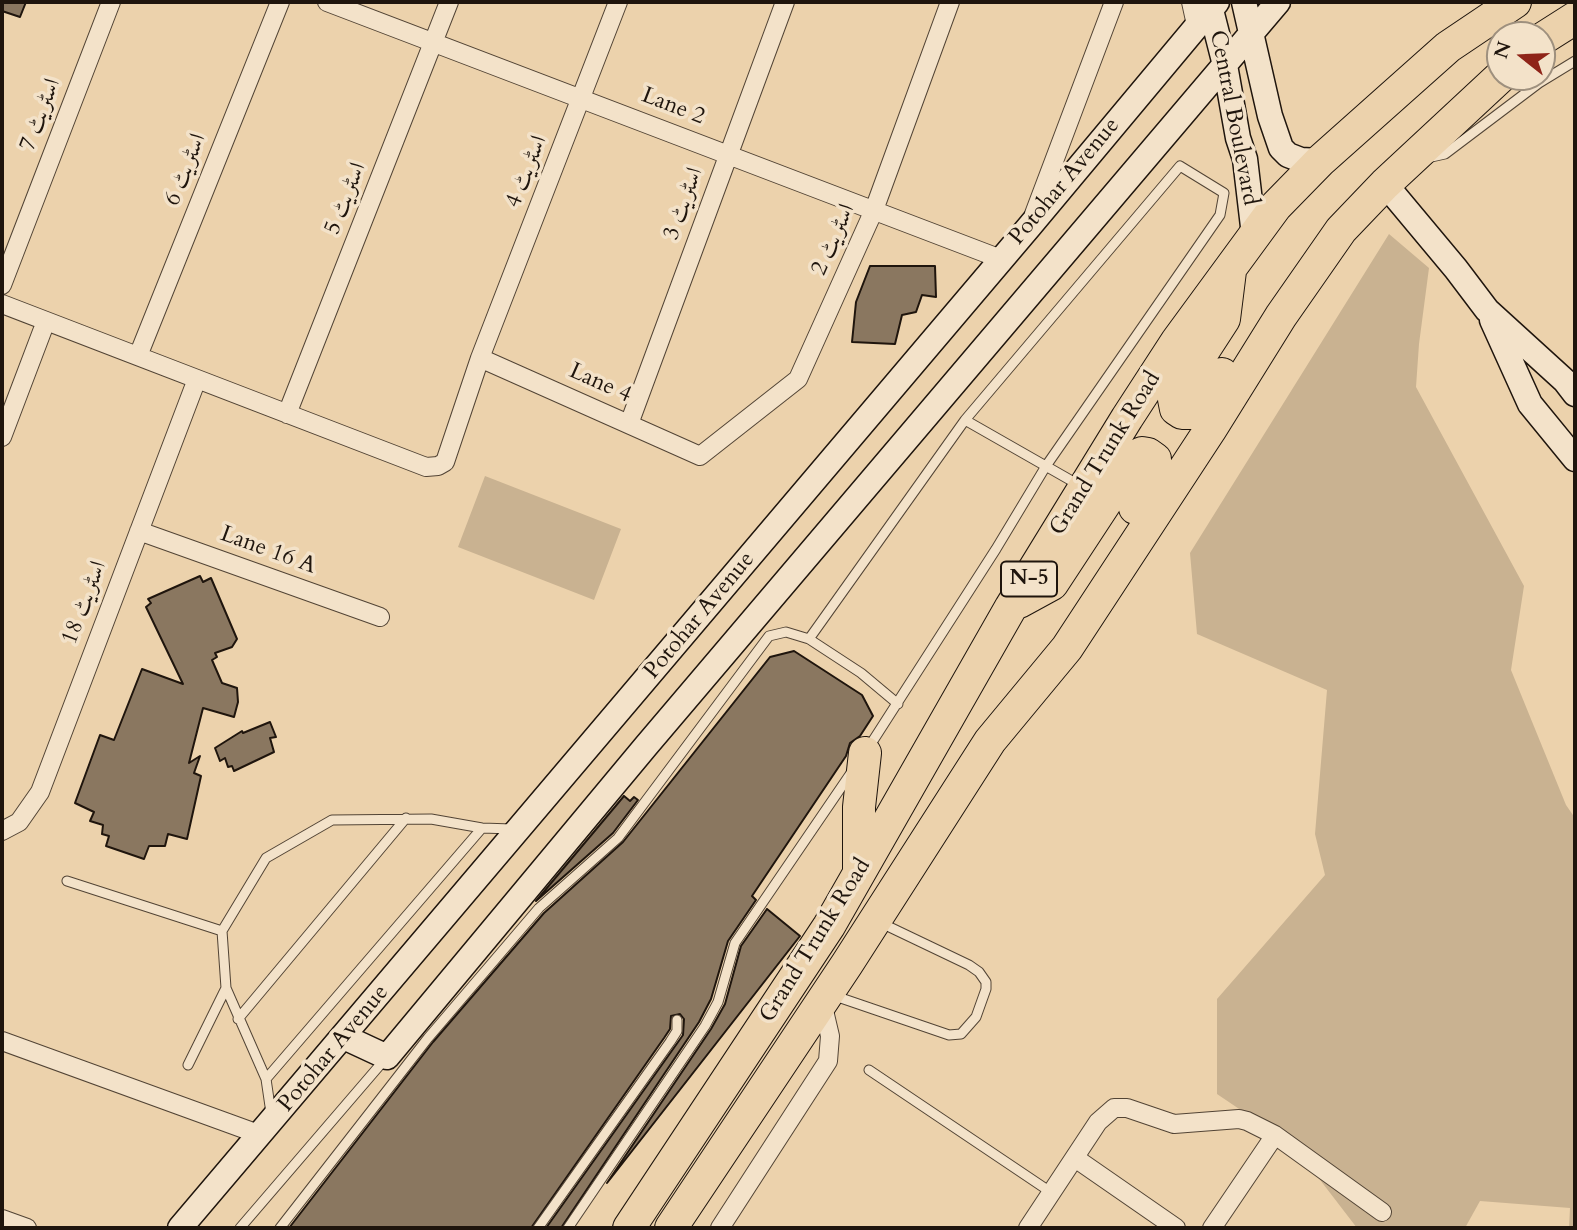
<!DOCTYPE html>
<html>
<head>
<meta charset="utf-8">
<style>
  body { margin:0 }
  #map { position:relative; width:1577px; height:1230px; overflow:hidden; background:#ecd2ac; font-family:Cardo,serif }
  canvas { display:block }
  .frame { position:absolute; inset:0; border:4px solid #1f150d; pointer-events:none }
  .north { position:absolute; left:1486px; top:21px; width:70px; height:70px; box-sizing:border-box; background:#f3e2c9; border:2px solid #9e907e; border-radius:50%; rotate:288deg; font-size:19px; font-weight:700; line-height:28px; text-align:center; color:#1f150d }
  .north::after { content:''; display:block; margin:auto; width:24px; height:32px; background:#8f2418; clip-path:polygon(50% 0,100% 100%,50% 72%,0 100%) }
</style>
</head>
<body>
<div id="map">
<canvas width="1577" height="1230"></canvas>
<div class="frame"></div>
<div class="north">N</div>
</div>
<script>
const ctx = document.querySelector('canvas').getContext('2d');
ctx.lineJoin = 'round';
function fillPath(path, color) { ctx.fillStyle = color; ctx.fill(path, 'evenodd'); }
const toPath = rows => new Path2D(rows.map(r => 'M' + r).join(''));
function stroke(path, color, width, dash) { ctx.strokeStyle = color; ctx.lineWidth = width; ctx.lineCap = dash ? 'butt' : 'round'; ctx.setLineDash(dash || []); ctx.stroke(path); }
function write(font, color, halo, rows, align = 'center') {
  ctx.font = font + ' Cardo,Amiri,serif'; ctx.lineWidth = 7; ctx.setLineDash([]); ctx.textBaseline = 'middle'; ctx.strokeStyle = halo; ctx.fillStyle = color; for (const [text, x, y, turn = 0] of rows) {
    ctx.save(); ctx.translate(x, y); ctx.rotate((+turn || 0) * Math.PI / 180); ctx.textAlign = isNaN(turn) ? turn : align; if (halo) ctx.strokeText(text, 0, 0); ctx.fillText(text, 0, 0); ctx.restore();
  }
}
fillPath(toPath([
  [1389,234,1429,268,1419,344,1416,387,1524,586,1511,670,1566,805,1575,818,1575,1228,1569,1228,1570,1208,1480,1201,1465,1228,1357,1228,1294,1146,1217,1094,1217,999,1325,875,1315,834,1327,690,1197,634,1190,553],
  [485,476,621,529,594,600,458,547]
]), '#c9b291');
const building = toPath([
  [2,2,26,2,20,17,2,11,2,2],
  [870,266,935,266,936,297,922,295,916,312,902,315,895,344,852,342,856,302,870,266],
  [200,576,203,582,211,578,237,639,232,647,215,653,217,657,212,660,222,683,237,688,238,702,234,717,203,708,189,763,200,756,194,773,201,776,187,839,168,834,165,846,149,846,144,859,106,846,109,836,102,834,103,825,90,821,94,812,75,803,100,735,114,740,142,669,183,684,146,607,151,603,148,599,200,576],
  [794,651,862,695,873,716,860,736,850,743,846,756,752,896,756,900,728,941,711,999,699,1022,561,1228,546,1228,683,1035,684,1019,680,1014,671,1016,670,1029,664,1038,531,1228,289,1228,433,1042,544,913,623,842,770,657,794,651],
  [270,722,276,737,270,738,274,752,234,771,232,766,228,767,225,758,220,761,215,748,242,731,243,733,270,722],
  [624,796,630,801,634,797,638,800,613,833,536,901,624,796],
  [767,909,800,936,607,1183,711,1029,725,1004,741,946,767,909]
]);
fillPath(building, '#8a7760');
stroke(building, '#1f150d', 2);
const lane = toPath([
  [1427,158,1445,154,1539,83,1575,61],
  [965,420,1079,485],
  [809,639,965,420,1180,166,1224,193,1220,215,1046,466,996,549,867,750],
  [67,881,222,931],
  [832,995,949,1035,961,1034,976,1017,986,989,986,982,979,972,969,965,879,922],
  [238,1019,406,818],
  [188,1065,226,988],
  [869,1070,1052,1193],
  [266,1079,482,828],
  [271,1113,266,1079,226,988,222,931,266,858,332,820,431,819,482,828,512,829],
  [240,1228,386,1058],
  [280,1228,428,1038,539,908,618,838,769,636,786,632,809,639,861,673,898,704],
  [538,1228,670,1042,677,1031,677,1020],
  [568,1228,705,1026,718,1002,735,943,851,773]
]);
const street = toPath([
  [327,2,1001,259],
  [1191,2,1196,25],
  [1034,214,1114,2],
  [2,285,111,2],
  [2,304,426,467,438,466,445,462,480,358,618,2],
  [138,356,280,2],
  [480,358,700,456,798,379,874,210,950,2],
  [287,414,449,2],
  [629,424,785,2],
  [2,437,46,321],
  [139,531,380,617],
  [2,831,19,822,40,792,197,379],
  [2,1041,261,1135],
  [1075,1158,1176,1228],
  [2,1219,27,1228],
  [720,1228,828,1061,830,1036,822,1002],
  [1028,1228,1098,1122,1114,1108,1127,1108,1174,1124,1239,1119,1247,1121,1275,1135,1382,1212],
  [1212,1228,1275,1135]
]);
const secondary = toPath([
  [1209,2,1225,65,1238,138,1245,159,1254,235],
  [1244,2,1270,116,1281,148,1288,155,1301,160,1320,161],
  [1385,184,1456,269,1487,310,1565,381,1575,394],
  [1492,320,1530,404,1575,459],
  [344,1037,387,1057,646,746,1278,2],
  [180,1228,1029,227,1217,2]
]);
const highway = toPath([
  [1542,39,1575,18],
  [1222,374,1199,407,1192,413,1182,413,1176,409,1174,399,1178,390,1224,319,1230,271],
  [1019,602,1052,584,1136,456,1142,453,1148,454,1155,459,1155,476,1135,508],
  [859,873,859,807,865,753],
  [629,1228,829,926,1011,607,1127,418,1177,341,1276,206,1320,161,1448,47,1515,2],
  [671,1228,847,964,990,741,1067,648,1210,430,1281,316,1341,230,1385,184,1500,77]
]);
stroke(lane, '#524435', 11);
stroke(street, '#524435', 20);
stroke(secondary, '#1f150d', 27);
stroke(highway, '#1f150d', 34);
stroke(lane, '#f3e2c9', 9);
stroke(street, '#f3e2c9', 18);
stroke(secondary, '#f3e2c9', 24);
stroke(highway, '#ecd2ac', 32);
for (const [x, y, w] of [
  [1029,579,56]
]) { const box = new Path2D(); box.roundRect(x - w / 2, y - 17.5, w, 35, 5); ctx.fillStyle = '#f3e2c9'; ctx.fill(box); stroke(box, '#1f150d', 2); }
write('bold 21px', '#1f150d', null, [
  ["N-5",1029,579]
]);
write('23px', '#1f150d', '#f3e2c9', [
  ["Lane 2",673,107,21],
  ["اسٹریٹ 7",41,115,-69],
  ["Central Boulevard",1233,118,79],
  ["اسٹریٹ 6",186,170,-68],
  ["اسٹریٹ 4",527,172,-68],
  ["Potohar Avenue",1065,182,-50],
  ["اسٹریٹ 5",346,199,-68],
  ["اسٹریٹ 3",684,204,-70],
  ["اسٹریٹ 2",834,240,-66],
  ["Lane 4",600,384,24],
  ["Grand Trunk Road",1106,454,-58],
  ["Lane 16 A",268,551,20],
  ["اسٹریٹ 18",85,603,-69],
  ["Potohar Avenue",700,616,-50],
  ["Grand Trunk Road",816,941,-58],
  ["Potohar Avenue",334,1049,-50]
]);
</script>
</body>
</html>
